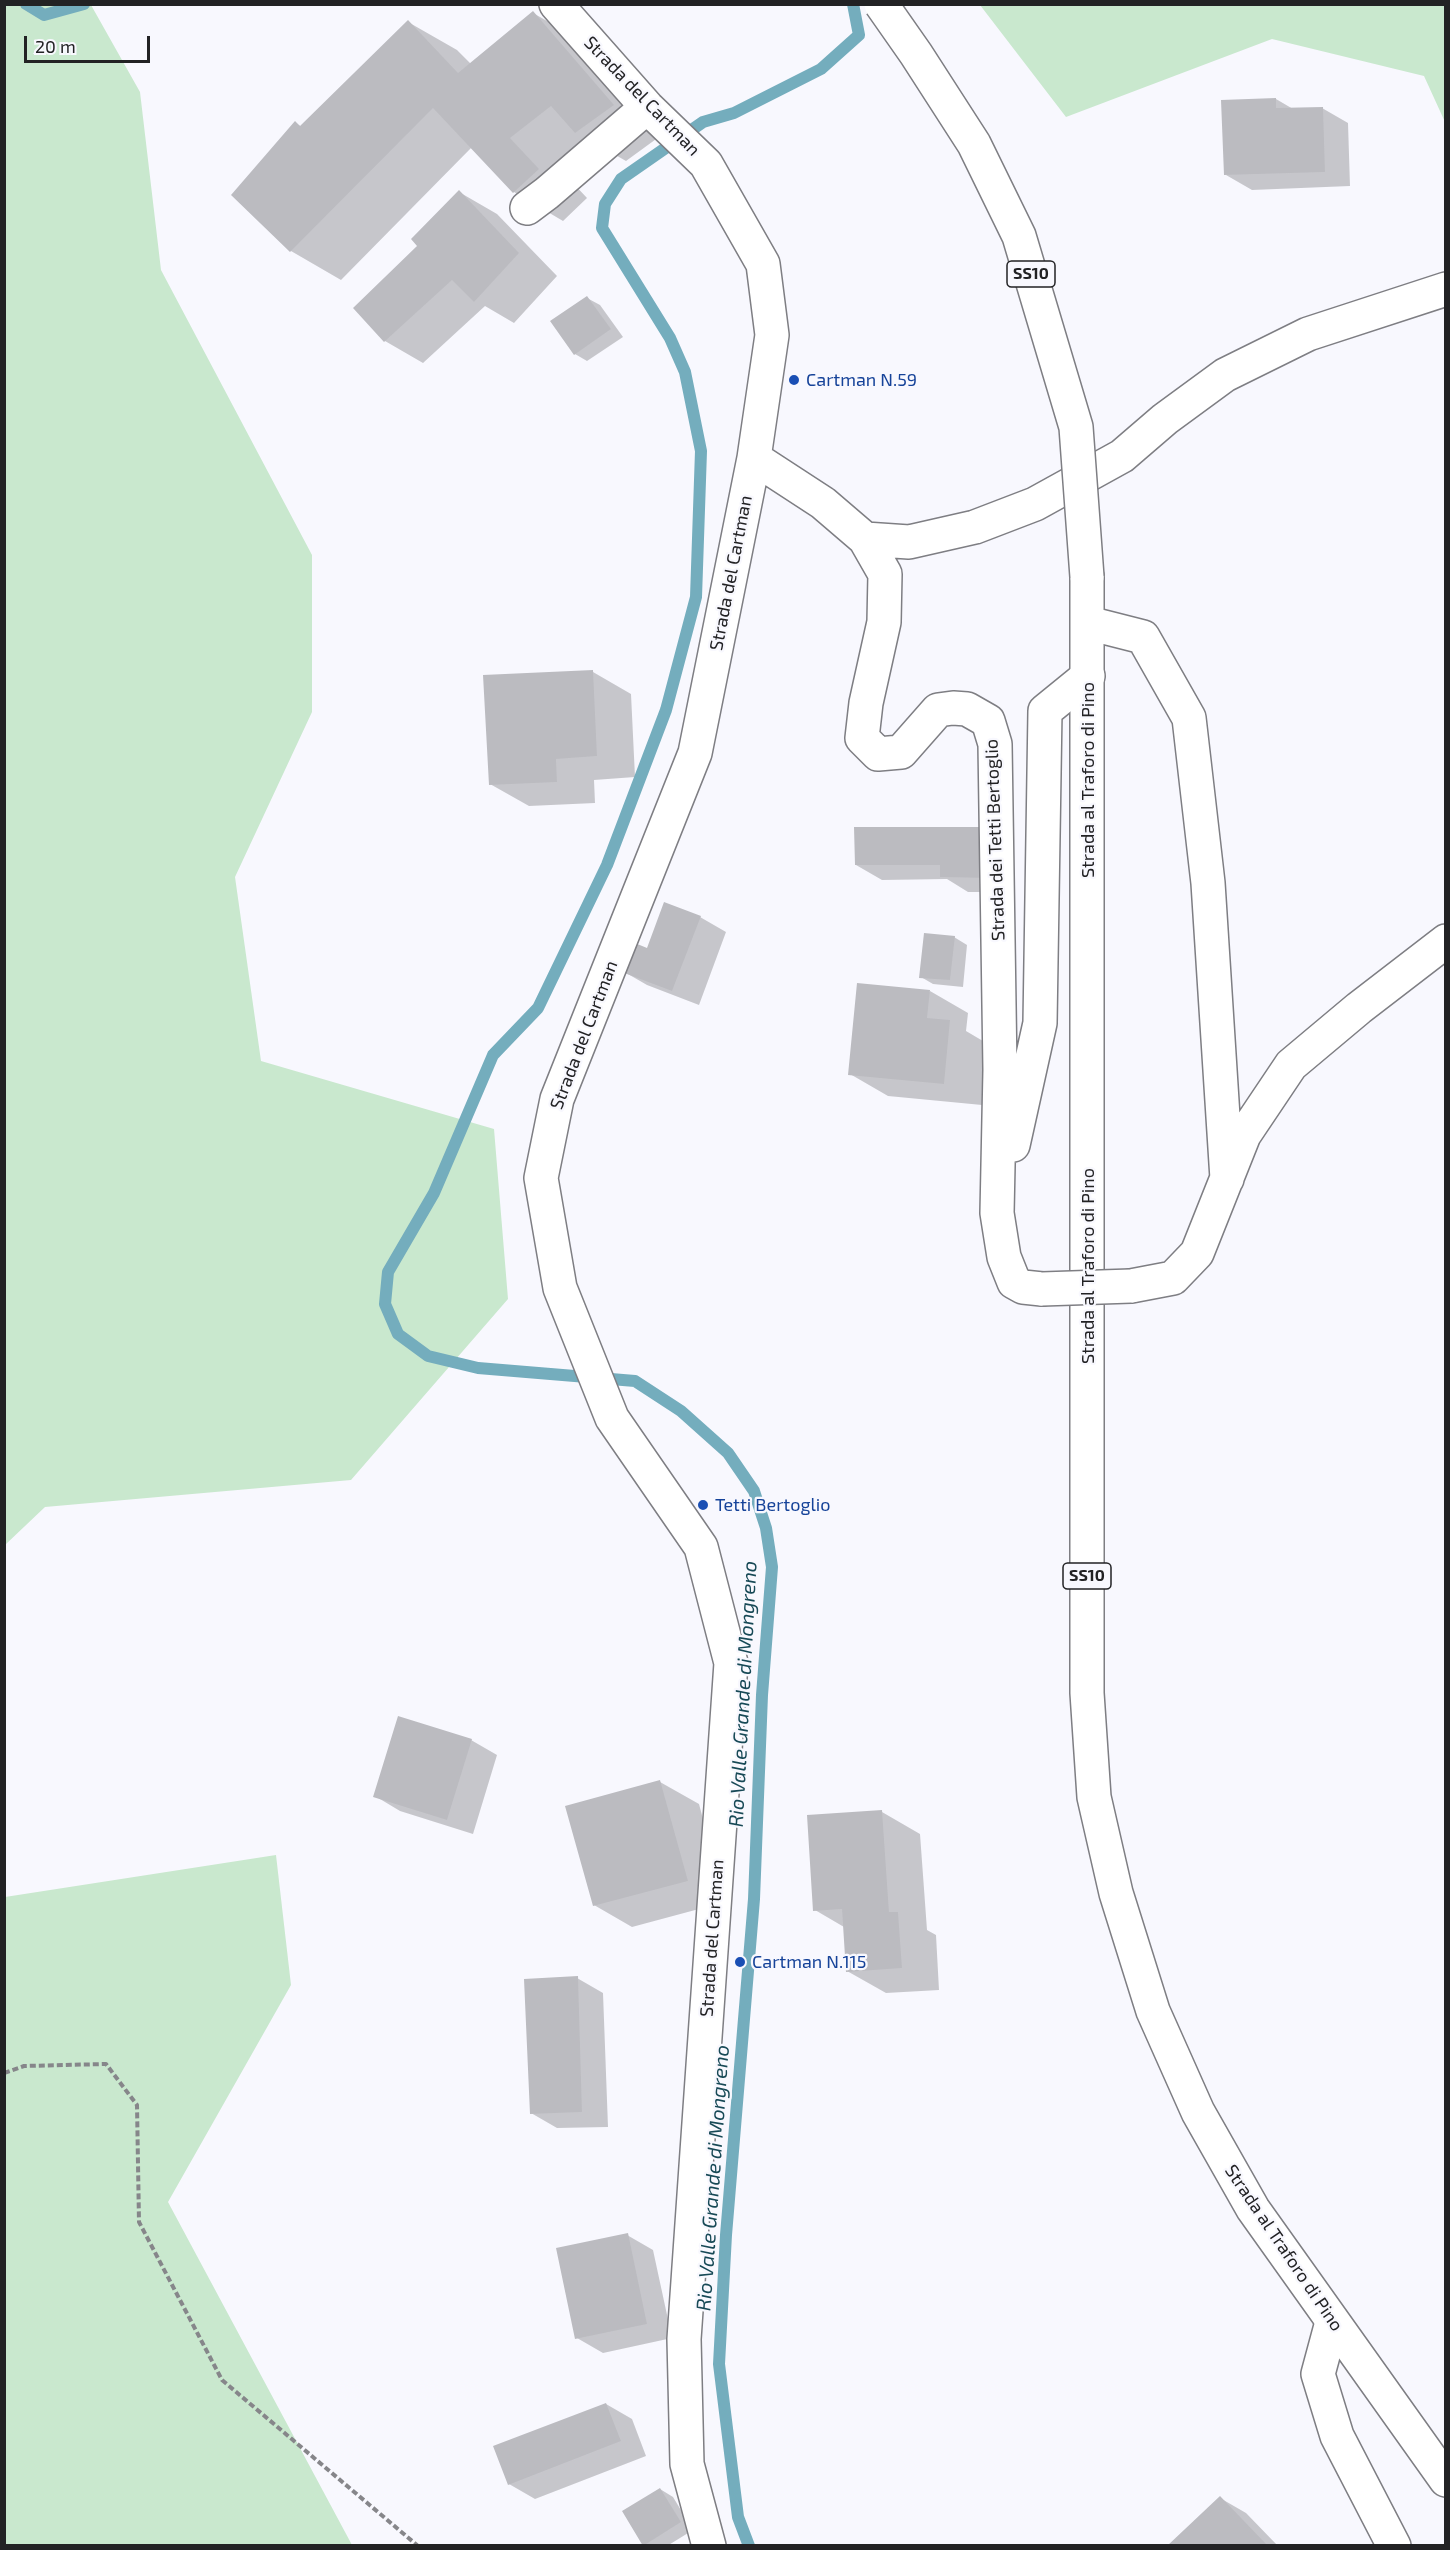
<!DOCTYPE html>
<html>
<head>
<meta charset="utf-8">
<style>
  body { margin:0 }
  #map { position:relative; width:1450px; height:2550px; overflow:hidden; background:#f8f8fe; font-family:"Exo 2",sans-serif }
  canvas { display:block }
  .frame { position:absolute; inset:0; border:6px solid #222224; pointer-events:none }
  .scale { position:absolute; left:24px; top:36px; width:126px; height:27px; box-sizing:border-box; border:3px solid #222224; border-top:0; padding-left:8px; font-size:18px; line-height:21px; white-space:nowrap; color:#222224; -webkit-text-stroke:4px #f8f8fe; paint-order:stroke }
</style>
</head>
<body>
<div id="map">
<canvas width="1450" height="2550"></canvas>
<div class="frame"></div>
<div class="scale">20 m</div>
</div>
<script>
const ctx = document.querySelector('canvas').getContext('2d');
ctx.lineJoin = 'round';
function fillPath(path, color) { ctx.fillStyle = color; ctx.fill(path, 'evenodd'); }
const toPath = rows => new Path2D(rows.map(r => 'M' + r).join(''));
function stroke(path, color, width, dash) { ctx.strokeStyle = color; ctx.lineWidth = width; ctx.lineCap = dash ? 'butt' : 'round'; ctx.setLineDash(dash || []); ctx.stroke(path); }
function write(font, color, halo, rows, align = 'center') {
  ctx.font = font + ' "Exo 2",sans-serif'; ctx.lineWidth = 4.5; ctx.setLineDash([]); ctx.textBaseline = 'middle'; ctx.strokeStyle = halo; ctx.fillStyle = color; for (const [text, x, y, turn = 0] of rows) {
    ctx.save(); ctx.translate(x, y); ctx.rotate((+turn || 0) * Math.PI / 180); ctx.textAlign = isNaN(turn) ? turn : align; if (halo) ctx.strokeText(text, 0, 0); ctx.fillText(text, 0, 0); ctx.restore();
  }
}
fillPath(toPath([
  [5,4,91,5,140,92,161,270,312,555,312,712,235,877,261,1061,494,1129,508,1299,351,1480,45,1507,5,1545],
  [980,5,1445,5,1445,122,1424,76,1272,39,1066,117],
  [276,1855,291,1985,168,2202,352,2545,5,2545,5,1897]
]), '#c9e8ce');
fillPath(toPath([
  [533,13,582,41,663,134,626,161,591,141,558,167,587,198,563,221,514,192,472,147,341,280,291,251,233,195,295,123,302,127,408,22,457,50,471,64],
  [1276,99,1293,109,1322,108,1348,123,1350,186,1252,190,1226,175],
  [459,192,497,214,557,276,514,323,485,306,423,363,385,341,355,308,419,246],
  [587,298,600,305,623,337,587,361,575,354],
  [593,672,631,694,635,777,594,780,595,803,529,806,490,784],
  [988,828,1014,843,1014,892,968,892,947,879,882,880,856,865],
  [700,917,726,932,699,1005,647,985,621,970,648,950],
  [954,937,967,945,963,987,933,984,921,977],
  [930,991,968,1013,966,1031,988,1044,982,1105,888,1096,850,1074],
  [471,1740,497,1755,473,1834,400,1811,375,1796],
  [660,1782,699,1804,725,1902,632,1927,594,1905],
  [882,1812,920,1834,927,1930,936,1935,939,1990,886,1993,847,1971,844,1927,815,1910],
  [577,1978,603,1993,608,2127,557,2128,531,2113],
  [627,2235,653,2250,672,2338,603,2353,577,2338],
  [606,2404,632,2419,646,2456,535,2499,509,2484],
  [660,2489,673,2497,693,2530,667,2546,646,2546,644,2545],
  [1220,2498,1246,2513,1278,2546,1169,2546]
]), '#0003');
stroke(toPath([
  [26,4,44,15,84,4],
  [749,2546,738,2517,719,2364,726,2235,754,1899,762,1695,772,1567,766,1528,754,1491,728,1453,681,1411,635,1381,478,1368,428,1356,398,1334,385,1304,388,1272,434,1193,493,1055,538,1008,607,865,666,710,696,597,701,451,685,372,670,338,602,228,605,204,621,179,703,122,734,113,821,69,859,35,853,4]
]), '#74adbd', 12);
fillPath(toPath([
  [533,11,614,105,575,133,551,106,510,138,539,169,513,193,433,108,290,252,231,195,295,121,300,126,408,20,458,73],
  [1276,98,1276,108,1323,107,1325,172,1224,175,1221,100],
  [459,190,519,253,474,302,452,280,384,342,353,308,417,246,411,239],
  [587,296,611,329,574,355,550,321],
  [593,670,597,756,556,759,557,782,489,785,483,675],
  [854,827,989,827,989,878,940,877,940,865,855,865],
  [664,902,701,916,672,991,619,971,630,941,647,948],
  [924,933,955,936,950,980,919,978],
  [857,983,930,990,927,1018,950,1020,944,1084,848,1075],
  [398,1716,472,1739,447,1820,373,1797],
  [660,1780,688,1881,593,1906,565,1806],
  [882,1810,889,1912,898,1912,902,1968,846,1972,842,1909,813,1911,807,1815],
  [578,1976,582,2112,530,2114,524,1979],
  [628,2233,647,2324,575,2339,556,2248],
  [606,2403,621,2441,508,2485,493,2446],
  [660,2488,681,2522,643,2546,622,2511],
  [1220,2496,1268,2546,1167,2546]
]), '#bbbbc0');
const minor = toPath([
  [556,4,647,107,706,164,763,264,772,335,754,458,695,753,557,1099,541,1178,560,1288,612,1418,701,1547,731,1663,684,2339,687,2464,709,2546],
  [527,208,547,193,647,107],
  [754,458,823,503,865,539,885,574,884,622,866,703,862,738,878,754,901,752,938,710,953,708,967,709,988,721,995,744,1000,1070,997,1213,1004,1257,1014,1282,1023,1287,1042,1289],
  [865,539,909,542,975,527,1035,504,1122,456,1165,419,1225,375,1308,334,1446,289],
  [1088,623,1143,637,1189,718,1208,883,1227,1179],
  [1013,1145,1040,1023,1045,711,1088,676],
  [1131,1286,1173,1278,1197,1253,1244,1135,1291,1065,1359,1008,1446,941],
  [1332,2322,1318,2374,1337,2436,1394,2546]
]);
const major = toPath([
  [1087,577,1087,1693,1094,1797,1116,1893,1153,2011,1198,2112,1253,2209,1446,2480]
]);
stroke(minor, '#7e7e83', 36);
stroke(major, '#7e7e83', 36);
stroke(toPath([
  [4,2073,24,2066,106,2064,137,2105,139,2222,222,2380,418,2546]
]), '#86868a', 4, [6, 3]);
stroke(minor, '#fff', 33);
stroke(major, '#fff', 33);
const minorBridge = toPath([
  [1042,1289,1131,1286]
]);
const majorBridge = toPath([
  [881,4,916,54,974,144,1019,236,1076,427,1087,577]
]);
stroke(minorBridge, '#7e7e83', 36, []);
stroke(majorBridge, '#7e7e83', 36, []);
stroke(minorBridge, '#fff', 33);
stroke(majorBridge, '#fff', 33);
for (const [x, y, r, color] of [
  [794,380,6,"#1a4fb4"],
  [703,1505,6,"#1a4fb4"],
  [740,1962,6,"#1a4fb4"]
]) { const dot = new Path2D(); dot.arc(x, y, r, 0, 2 * Math.PI); ctx.fillStyle = color; ctx.fill(dot); stroke(dot, '#f8f8fe', 2); }
for (const [x, y, w] of [
  [1031,274,48],
  [1087,1576,48]
]) { const box = new Path2D(); box.roundRect(x - w / 2, y - 13, w, 26, 4.5); ctx.fillStyle = '#f8f8fe'; ctx.fill(box); stroke(box, '#222224', 1.5); }
write('bold 16px', '#222224', null, [
  ["SS10",1031,274],
  ["SS10",1087,1576]
]);
write('18px', '#222224', '#f8f8fe', [
  ["Strada del Cartman",642,96,46],
  ["Strada del Cartman",731,573,-79],
  ["Strada al Traforo di Pino",1088,780,-90],
  ["Strada dei Tetti Bertoglio",995,840,-92],
  ["Strada del Cartman",584,1035,-69],
  ["Strada al Traforo di Pino",1088,1266,-90],
  ["Strada del Cartman",712,1938,-86],
  ["Strada al Traforo di Pino",1284,2248,56]
]);
write('18px', '#164399', '#f8f8fe', [
  ["Cartman N.59",806,380],
  ["Tetti Bertoglio",715,1505],
  ["Cartman N.115",752,1962]
], 'left');
write('italic 20px', '#174956', '#f8f8fe', [
  ["Rio Valle Grande di Mongreno",743,1694,-87],
  ["Rio Valle Grande di Mongreno",713,2178,-86]
]);
</script>
</body>
</html>
